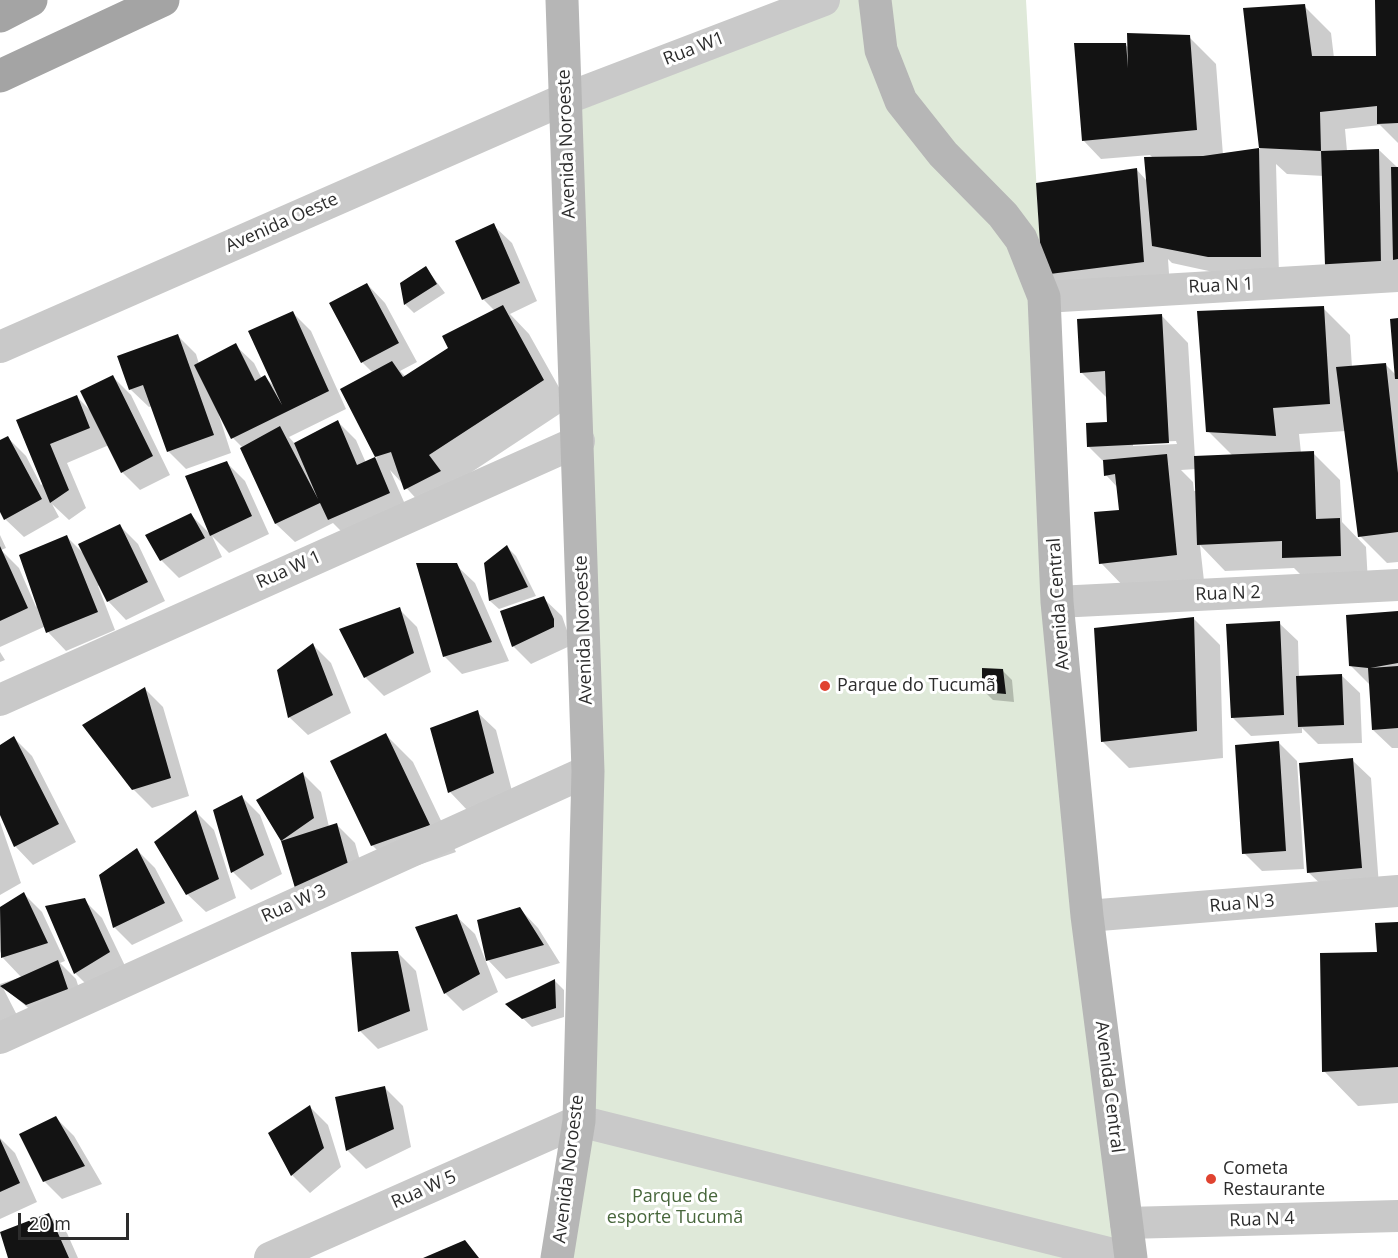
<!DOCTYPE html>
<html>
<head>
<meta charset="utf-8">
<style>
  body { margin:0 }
  #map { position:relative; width:1398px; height:1258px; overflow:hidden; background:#fff; font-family:"Open Sans",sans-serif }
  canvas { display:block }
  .scale { position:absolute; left:18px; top:1213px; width:111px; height:27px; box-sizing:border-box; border:3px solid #2c2c2c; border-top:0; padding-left:8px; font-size:18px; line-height:21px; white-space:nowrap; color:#2c2c2c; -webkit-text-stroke:4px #fff; paint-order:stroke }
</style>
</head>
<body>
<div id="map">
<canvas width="1398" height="1258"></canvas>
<div class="scale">20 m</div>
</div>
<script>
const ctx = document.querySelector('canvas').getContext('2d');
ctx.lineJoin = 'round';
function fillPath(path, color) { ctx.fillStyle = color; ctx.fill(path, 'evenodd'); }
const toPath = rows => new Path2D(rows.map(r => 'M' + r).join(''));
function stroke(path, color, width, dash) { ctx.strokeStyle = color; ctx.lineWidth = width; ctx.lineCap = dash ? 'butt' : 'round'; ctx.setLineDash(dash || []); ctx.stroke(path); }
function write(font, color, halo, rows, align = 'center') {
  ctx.font = font + ' "Open Sans",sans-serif'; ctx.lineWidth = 6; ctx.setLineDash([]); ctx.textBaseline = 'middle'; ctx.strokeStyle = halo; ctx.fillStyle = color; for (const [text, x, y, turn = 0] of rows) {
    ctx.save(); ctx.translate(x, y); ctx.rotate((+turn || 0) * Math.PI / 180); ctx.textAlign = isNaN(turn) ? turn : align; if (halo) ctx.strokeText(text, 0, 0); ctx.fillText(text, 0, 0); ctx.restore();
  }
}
fillPath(toPath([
  [824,0,1026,0,1040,247,1131,1258,557,1258,579,1121,565,99]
]), '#dfe9d9');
fillPath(toPath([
  [1377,0,1398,0,1398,143,1380,125,1345,129,1347,151,1379,150,1398,168,1398,291,1324,176,1287,174,1276,164,1279,275,1227,275,1172,263,1168,259,1170,288,1071,301,1044,274,1137,170,1147,181,1154,159,1150,155,1101,159,1083,140,1125,45,1129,48,1189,37,1216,64,1223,155,1260,149,1244,10,1304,6,1331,33,1334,58,1378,58],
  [493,225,512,243,537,301,510,314,529,334,570,407,455,483,432,516,390,470,408,511,347,537,333,523,295,542,276,524,243,448,233,438,216,406,231,453,186,469,168,451,152,406,149,407,130,389,178,336,196,354,199,364,235,345,254,363,262,379,265,377,275,387,293,313,311,331,346,409,289,437,295,444,338,422,356,440,366,463,377,458,342,390,373,373,362,362,331,303,367,284,385,303,417,362,400,371,406,377,450,349,495,311,483,299],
  [426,268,445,293,414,313,405,304],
  [1323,308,1350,335,1352,368,1386,365,1396,375,1398,320,1398,562,1387,563,1360,536,1346,431,1299,434,1301,453,1313,453,1340,480,1342,522,1366,547,1368,583,1311,585,1294,568,1225,571,1200,545,1204,581,1127,590,1101,563,1121,511,1118,488,1106,475,1104,462,1089,447,1109,423,1108,399,1081,372,1162,316,1188,343,1195,458,1233,456,1208,431],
  [1176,441,1177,444,1133,446,1133,443],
  [1196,469,1197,491,1194,491,1193,482,1181,470],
  [113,377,131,395,170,475,140,490,122,472,109,445,67,463,86,508,69,520,52,504,59,517,24,537,5,519,0,508,0,442,8,438,26,456,41,485,43,484,17,421,76,396,92,412],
  [227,463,245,481,269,534,229,553,212,536,222,557,179,578,161,560,191,515,210,534],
  [119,525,138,544,165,601,126,620,108,601,100,585,98,586,115,630,66,651,48,632,46,626,0,647,0,535,6,548,1,550,19,568,36,607,67,537,84,554],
  [507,547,516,556,536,596,499,609,490,601,486,564],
  [456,565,475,583,509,661,462,674,444,656],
  [543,598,562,616,572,645,531,664,513,646],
  [399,609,417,627,431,672,384,696,366,678,341,629],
  [1398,613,1398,748,1392,748,1373,730,1371,686,1350,665],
  [1193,618,1220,645,1223,758,1129,768,1102,741],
  [1279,623,1298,641,1299,677,1341,675,1360,693,1362,743,1318,744,1302,728,1302,733,1251,736,1232,717],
  [313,645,331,663,351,713,308,735,289,717],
  [0,652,5,660,0,662],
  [1003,671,1012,680,1014,702,993,700,984,691],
  [145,689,163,707,189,796,152,808,133,789],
  [477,712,496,730,512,791,468,811,450,792,432,729],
  [386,735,413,762,456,852,399,872,372,845],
  [14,738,32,756,76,842,33,865,15,846,0,812,0,747],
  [1279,743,1297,761,1304,869,1262,871,1244,853],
  [1352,760,1371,778,1379,886,1327,890,1308,872],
  [303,774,321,792,329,827,337,825,355,843,366,882,297,887,282,840],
  [242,797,260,815,282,874,251,890,233,872,214,811],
  [196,812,214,830,236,898,206,912,187,894],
  [0,822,21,883,0,895],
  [137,850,155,868,183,921,132,945,114,927],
  [24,894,42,912,65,961,60,963,76,979,85,1007,45,1022,2,986,20,1021,0,1027,0,984,21,977,3,958,0,951,0,909],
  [84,900,102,918,127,970,93,991,75,973],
  [520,909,538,928,560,963,506,979,488,960],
  [456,916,475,934,498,992,463,1011,445,993],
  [1398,923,1398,1103,1358,1106,1324,1071,1378,953],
  [398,953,416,971,428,1030,378,1049,360,1031],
  [555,981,564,990,564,1017,532,1027,508,1004],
  [384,1087,403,1106,411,1147,366,1169,348,1151,337,1098],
  [310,1107,328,1125,341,1167,310,1193,292,1175,270,1134],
  [56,1118,74,1136,102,1184,62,1199,44,1181],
  [0,1138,15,1153,37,1202,0,1219],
  [49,1215,67,1233,78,1258,9,1258]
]), '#0003');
fillPath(toPath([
  [1375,0,1398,0,1398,123,1377,124,1377,106,1320,112,1321,151,1259,148,1243,8,1305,4,1312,56,1376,56],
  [1127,33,1190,35,1197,130,1082,141,1074,43,1126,43,1128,68],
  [1259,148,1261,257,1208,257,1152,246,1144,157,1203,156],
  [1379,149,1381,265,1325,265,1321,151],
  [1391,167,1398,167,1398,259,1393,260],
  [1137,168,1144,262,1042,275,1036,183],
  [494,223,520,283,482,300,455,241],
  [426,266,437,284,404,305,400,283],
  [367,283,399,343,361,363,329,303],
  [503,305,544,380,429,455,441,471,404,490,391,452,375,457,390,493,328,520,320,503,275,524,240,448,280,426,318,499,294,443,338,420,357,465,375,457,340,389,392,361,403,377,448,348,442,336],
  [1324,306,1330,404,1273,408,1276,436,1206,432,1197,311],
  [293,311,329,391,231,439,194,365,236,343,255,381,265,375,282,405,248,331],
  [1162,314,1169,443,1087,447,1086,423,1107,422,1105,371,1080,373,1077,319],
  [1398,318,1398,379,1395,379,1390,319],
  [178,334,214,435,167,452,143,385,129,390,117,356],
  [1386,363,1398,473,1398,532,1358,537,1336,367],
  [113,375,153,456,121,473,80,391],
  [77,395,90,428,50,444,69,490,50,503,16,420],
  [8,436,42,499,4,520,0,512,0,440],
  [1314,451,1316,519,1340,518,1341,556,1282,558,1282,541,1197,545,1194,456],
  [1167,454,1177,555,1099,564,1094,512,1119,510,1115,474,1104,476,1103,460],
  [227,461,252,516,210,536,185,476],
  [191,513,205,538,160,561,145,535],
  [120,524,148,582,107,602,78,544],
  [67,535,98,612,46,633,19,555],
  [507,545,528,587,489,601,484,563],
  [0,546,28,608,0,621],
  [416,563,457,563,492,642,443,657],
  [544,596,554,619,554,627,512,647,500,611],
  [400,607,414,653,364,678,339,629],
  [1398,611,1398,663,1370,668,1398,666,1398,728,1372,730,1368,668,1349,666,1346,615],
  [1194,617,1197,731,1101,742,1094,628],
  [1280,621,1284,715,1231,718,1226,624],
  [313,643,333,695,288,718,277,670],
  [982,668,1003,669,1006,694,982,692],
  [1342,674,1344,725,1298,727,1296,676],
  [145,687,171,778,132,790,82,725],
  [478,710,494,773,448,793,430,728],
  [386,733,430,825,371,846,330,761],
  [14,736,59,824,14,847,0,815,0,745],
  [1279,741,1286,851,1242,854,1235,745],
  [1353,758,1362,868,1307,873,1299,763],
  [303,772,314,818,281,841,337,823,348,864,295,888,281,841,256,800],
  [242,795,264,855,231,873,213,810],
  [196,810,219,879,186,895,154,842],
  [137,848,165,903,113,928,99,875],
  [24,892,48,943,1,958,0,907],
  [85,898,110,952,74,974,45,906],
  [520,907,544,945,486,961,477,920],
  [457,914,480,974,444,994,415,927],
  [1398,922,1398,1067,1322,1072,1320,953,1377,952,1375,923],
  [398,951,410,1011,358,1032,351,952],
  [58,960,68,989,26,1005,0,986],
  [555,979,556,1008,522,1019,505,1004],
  [385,1086,394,1129,346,1151,335,1097],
  [310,1105,324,1148,291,1176,268,1133],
  [56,1116,85,1166,43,1182,19,1134],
  [0,1139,20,1183,0,1192],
  [49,1213,69,1258,8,1258,0,1232],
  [465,1240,479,1258,423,1258]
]), '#131313');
stroke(toPath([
  [1044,297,1398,276],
  [0,347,565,99,824,0],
  [1057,602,1398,585],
  [0,700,579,441],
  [1087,916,1398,891],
  [0,1038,588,771],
  [1126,1223,1398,1216],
  [270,1258,579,1121,1129,1258]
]), '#c9c9c9', 32);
stroke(toPath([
  [875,0,881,50,901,101,943,154,1003,215,1021,239,1044,297,1057,602,1087,916,1131,1258],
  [557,1258,579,1121,588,771,562,0]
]), '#b6b6b6', 33);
stroke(toPath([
  [0,16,31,0],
  [0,76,163,0]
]), '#a4a4a4', 33);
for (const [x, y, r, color] of [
  [825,686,6,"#e04330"],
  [1211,1179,6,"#e04330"]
]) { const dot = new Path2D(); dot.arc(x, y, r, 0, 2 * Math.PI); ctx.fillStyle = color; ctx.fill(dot); stroke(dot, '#fff', 2); }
write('18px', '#2c2c2c', '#fff', [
  ["Rua W1",694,49,-21],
  ["Avenida Noroeste",567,144,-92],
  ["Avenida Oeste",282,223,-24],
  ["Rua N 1",1221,286,-3],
  ["Rua W 1",289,570,-24],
  ["Rua N 2",1228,594,-2],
  ["Avenida Central",1059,604,-94],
  ["Avenida Noroeste",584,630,-92],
  ["Rua W 3",294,904,-24],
  ["Rua N 3",1242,904,-5],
  ["Avenida Central",1109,1087,83],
  ["Avenida Noroeste",569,1169,-83],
  ["Rua W 5",424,1190,-24],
  ["Rua N 4",1262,1220,-2]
]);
write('18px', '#2c2c2c', '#fff', [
  ["Parque do Tucumã",837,686],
  ["Cometa",1223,1169],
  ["Restaurante",1223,1190]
], 'left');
write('18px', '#47663b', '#fff', [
  ["Parque de",675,1197],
  ["esporte Tucumã",675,1218]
]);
</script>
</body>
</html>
